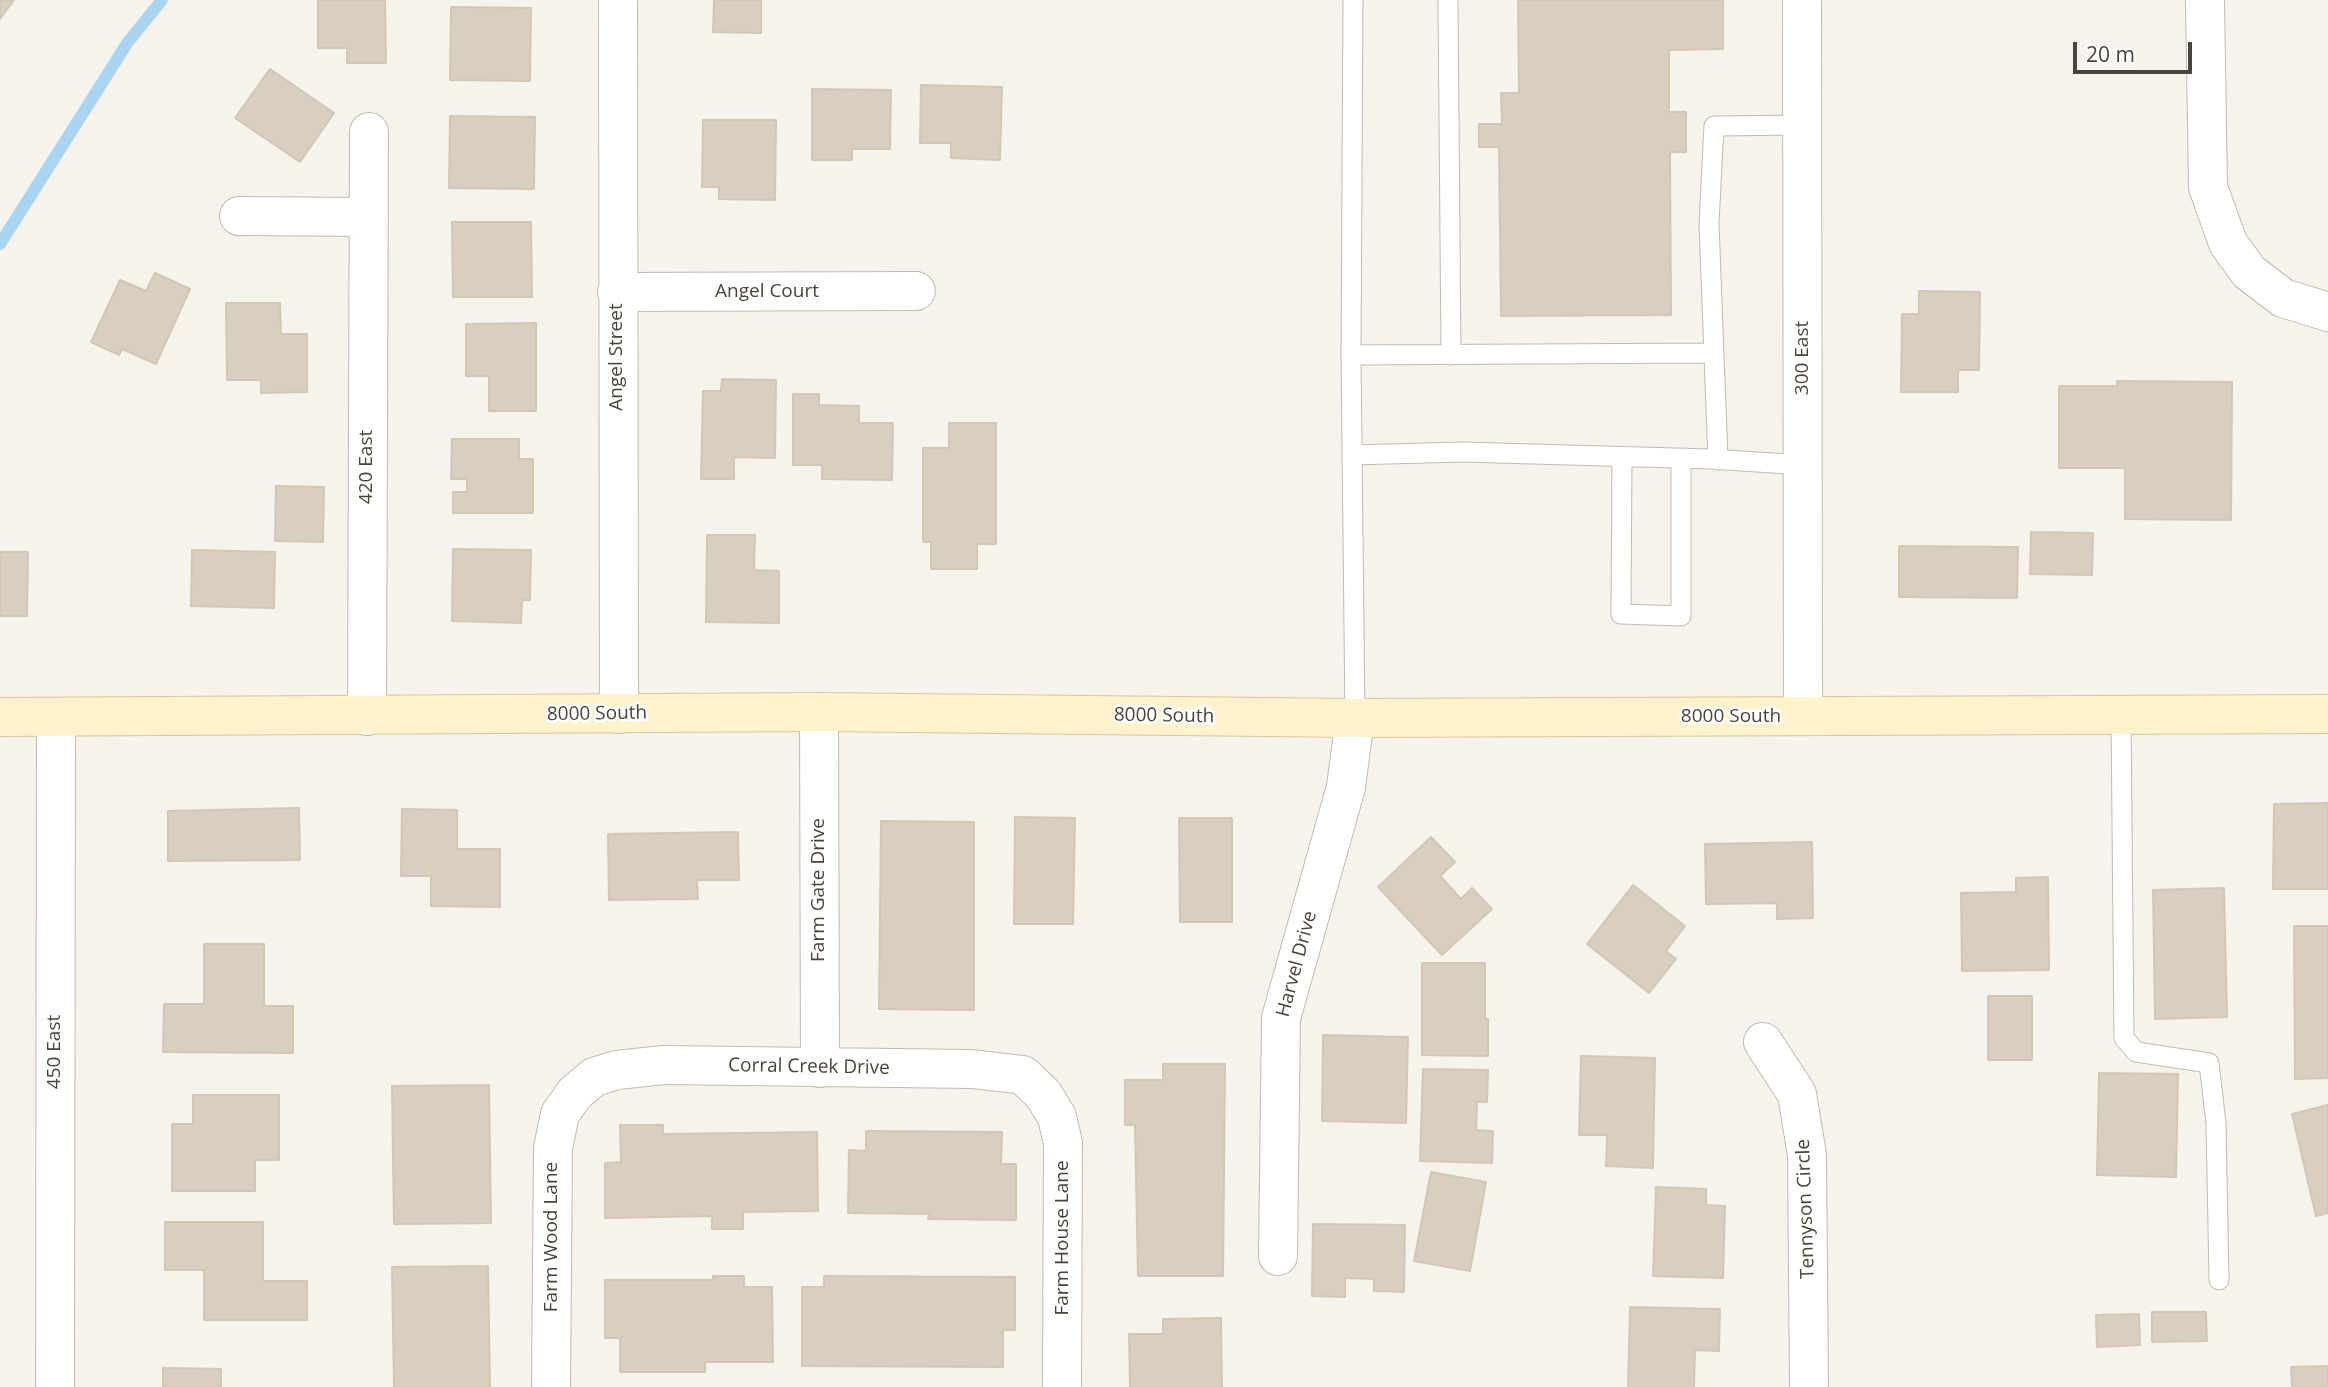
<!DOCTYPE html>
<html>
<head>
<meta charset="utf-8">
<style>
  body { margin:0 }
  #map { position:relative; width:2328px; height:1387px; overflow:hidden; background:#f6f3ec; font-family:"Open Sans",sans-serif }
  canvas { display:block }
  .scale { position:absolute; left:2073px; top:42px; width:119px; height:32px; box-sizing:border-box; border:4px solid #4b4439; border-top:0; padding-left:9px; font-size:21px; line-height:24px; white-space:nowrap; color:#4b4439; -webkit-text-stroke:5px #fff; paint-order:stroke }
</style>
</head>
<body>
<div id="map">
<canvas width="2328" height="1387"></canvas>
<div class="scale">20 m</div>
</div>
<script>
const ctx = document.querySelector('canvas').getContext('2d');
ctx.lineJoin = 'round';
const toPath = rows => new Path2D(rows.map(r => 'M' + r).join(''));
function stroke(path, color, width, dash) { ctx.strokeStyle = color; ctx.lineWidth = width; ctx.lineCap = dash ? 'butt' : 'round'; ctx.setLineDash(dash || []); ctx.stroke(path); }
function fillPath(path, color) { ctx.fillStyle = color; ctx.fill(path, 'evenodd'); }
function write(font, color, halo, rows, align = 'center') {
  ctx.font = font + ' "Open Sans",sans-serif'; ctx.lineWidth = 5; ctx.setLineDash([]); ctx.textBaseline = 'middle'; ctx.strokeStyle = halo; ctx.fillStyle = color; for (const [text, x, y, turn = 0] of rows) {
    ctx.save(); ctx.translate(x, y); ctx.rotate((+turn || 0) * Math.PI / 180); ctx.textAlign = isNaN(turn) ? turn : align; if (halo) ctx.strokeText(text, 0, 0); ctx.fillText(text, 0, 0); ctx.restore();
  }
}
stroke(toPath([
  [0,244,128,42,162,0]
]), '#a9d4f2', 12);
const building = toPath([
  [0,0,14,0,0,19,0,0],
  [318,0,385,0,386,63,347,63,347,48,318,48,318,0],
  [714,0,761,0,761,33,713,32,714,0],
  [1518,0,1723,0,1723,49,1669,50,1669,112,1686,112,1686,152,1670,152,1671,315,1501,316,1499,147,1479,147,1479,124,1502,124,1501,93,1519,93,1518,0],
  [451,7,531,8,530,81,450,80,451,7],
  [270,69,334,113,300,162,235,118,270,69],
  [921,85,1002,87,1000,160,951,158,951,143,920,143,921,85],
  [812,89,891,90,890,149,852,149,852,160,812,160,812,89],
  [450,116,535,117,534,189,449,188,450,116],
  [703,120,776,120,775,200,719,199,719,187,702,187,703,120],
  [452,222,531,222,532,297,453,297,452,222],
  [155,273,190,289,156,364,122,349,119,355,91,342,120,280,146,291,155,273],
  [1919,291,1980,292,1979,370,1958,370,1958,392,1901,392,1902,314,1919,314,1919,291],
  [226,303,280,303,281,334,307,334,307,392,261,393,261,380,227,380,226,303],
  [536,323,536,411,489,411,489,376,466,376,466,324,536,323],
  [722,379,776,380,775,458,734,457,734,479,701,479,703,391,721,391,722,379],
  [2117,381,2232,382,2231,520,2125,519,2125,468,2059,468,2059,386,2117,386,2117,381],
  [793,394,819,394,819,405,859,406,859,423,893,423,892,480,822,479,822,465,793,465,793,394],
  [949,423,996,423,996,544,977,544,977,569,931,569,931,542,923,542,923,448,949,448,949,423],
  [452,439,519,439,519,459,533,459,533,513,453,513,453,492,467,492,467,479,451,479,452,439],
  [276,486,324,487,323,542,275,541,276,486],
  [2031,532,2093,533,2092,575,2030,574,2031,532],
  [707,535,755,535,754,570,779,571,779,623,706,622,707,535],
  [1899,546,2018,547,2017,598,1899,597,1899,546],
  [453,549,531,550,530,600,522,600,521,623,452,621,453,549],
  [192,550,275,552,274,608,191,606,192,550],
  [0,552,28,552,27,616,0,616,0,552],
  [2328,803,2328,889,2273,889,2274,804,2328,803],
  [299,808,300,860,168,861,168,811,299,808],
  [402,809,457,810,457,849,500,849,500,907,431,906,431,876,401,876,402,809],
  [1015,817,1075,818,1073,924,1014,924,1015,817],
  [1179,818,1232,818,1232,922,1180,922,1179,818],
  [881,821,974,822,974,1010,879,1009,881,821],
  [738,832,739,880,697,880,698,899,609,900,608,834,738,832],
  [1431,837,1455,862,1440,876,1461,899,1472,888,1492,909,1442,955,1378,887,1431,837],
  [1812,842,1813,918,1777,919,1777,903,1706,904,1705,844,1812,842],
  [2048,877,2049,970,1962,971,1961,893,2016,892,2016,878,2048,877],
  [1633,885,1685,926,1666,951,1676,959,1649,993,1587,944,1633,885],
  [2224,888,2227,1017,2155,1019,2153,890,2224,888],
  [2294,926,2328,926,2328,1078,2295,1079,2294,926],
  [204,944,264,944,264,1006,293,1006,293,1053,163,1052,164,1004,204,1004,204,944],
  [1422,963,1485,963,1485,1019,1488,1019,1488,1056,1422,1055,1422,963],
  [1988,996,2032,996,2032,1060,1988,1060,1988,996],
  [1323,1035,1408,1037,1406,1123,1322,1121,1323,1035],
  [1581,1056,1655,1058,1653,1168,1606,1166,1607,1135,1579,1135,1581,1056],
  [1163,1064,1225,1064,1223,1276,1138,1276,1135,1125,1125,1125,1125,1080,1163,1080,1163,1064],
  [1423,1069,1488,1070,1487,1102,1477,1102,1476,1130,1493,1131,1492,1163,1420,1161,1423,1069],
  [2099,1073,2178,1074,2176,1177,2097,1175,2099,1073],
  [489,1085,491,1223,394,1224,392,1086,489,1085],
  [193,1095,279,1095,279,1160,255,1160,255,1191,172,1191,172,1124,193,1124,193,1095],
  [2328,1105,2328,1213,2316,1216,2292,1114,2328,1105],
  [620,1125,663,1125,663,1134,817,1132,818,1211,743,1212,743,1229,712,1229,712,1216,605,1218,605,1163,621,1162,620,1125],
  [866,1131,1002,1132,1001,1164,1016,1164,1016,1220,928,1219,929,1214,848,1213,849,1150,866,1151,866,1131],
  [1431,1172,1486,1182,1470,1271,1414,1261,1431,1172],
  [1656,1187,1706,1189,1706,1205,1725,1206,1723,1278,1653,1276,1656,1187],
  [165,1222,263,1222,263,1281,307,1281,307,1320,204,1320,204,1270,165,1270,165,1222],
  [1313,1224,1405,1225,1404,1292,1374,1291,1374,1279,1345,1278,1345,1297,1312,1296,1313,1224],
  [488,1266,490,1387,394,1387,392,1267,488,1266],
  [713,1276,744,1276,744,1287,772,1287,773,1362,705,1362,705,1372,620,1372,620,1338,605,1338,605,1280,713,1280,713,1276],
  [824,1276,1015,1277,1015,1330,1003,1330,1003,1367,802,1366,802,1287,824,1287,824,1276],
  [1630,1307,1720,1309,1719,1351,1695,1350,1694,1387,1628,1387,1630,1307],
  [2152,1312,2206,1312,2207,1341,2152,1342,2152,1312],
  [2139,1314,2140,1345,2097,1347,2096,1315,2139,1314],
  [1221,1318,1222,1387,1130,1387,1129,1334,1163,1334,1163,1319,1221,1318],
  [2328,1366,2328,1387,2292,1387,2291,1367,2328,1366],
  [163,1368,221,1369,221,1387,163,1387,163,1368]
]);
fillPath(building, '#d8cfc1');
stroke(building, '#d3c7b4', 2);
const lane = toPath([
  [1448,0,1451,355],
  [1351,355,1353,0],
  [1352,455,1462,452,1711,459,1803,465],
  [1622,457,1621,614,1681,616,1681,459],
  [1718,460,1709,224,1714,126,1802,125],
  [2121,714,2124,1038,2136,1052,2209,1063,2216,1123,2219,1280],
  [1355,718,1351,355,1714,353]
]);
const street = toPath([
  [618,0,619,714],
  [1802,0,1803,716],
  [2205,0,2208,187,2228,243,2249,272,2283,298,2328,312],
  [239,216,368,217],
  [617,292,916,291],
  [819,712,820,1068],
  [367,716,369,132],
  [1763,1042,1797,1094,1807,1155,1809,1387],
  [1278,1256,1281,1018,1346,787,1355,718],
  [55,1387,56,717],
  [551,1387,553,1148,560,1114,575,1093,594,1077,617,1070,664,1065,972,1069,1023,1075,1043,1094,1057,1117,1063,1143,1062,1387]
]);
const secondary = toPath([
  [0,717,819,712,1355,718,2328,714]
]);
stroke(lane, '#c2bbae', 21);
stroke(street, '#c2bbae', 40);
stroke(secondary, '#d6c79b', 40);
stroke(lane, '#fff', 19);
stroke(street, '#fff', 38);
stroke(secondary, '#fff3cd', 38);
write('19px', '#4b4439', '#fff', [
  ["Angel Court",767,292],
  ["Angel Street",617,357,-90],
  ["300 East",1803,358,-90],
  ["420 East",367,467,-90],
  ["8000 South",597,714,-1],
  ["8000 South",1164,716,1],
  ["8000 South",1731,717],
  ["Farm Gate Drive",819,890,-90],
  ["Harvel Drive",1297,964,-75],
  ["450 East",55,1052,-90],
  ["Corral Creek Drive",809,1067,1],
  ["Tennyson Circle",1806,1209,-92],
  ["Farm Wood Lane",552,1237,-90],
  ["Farm House Lane",1063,1238,-90]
]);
</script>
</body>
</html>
